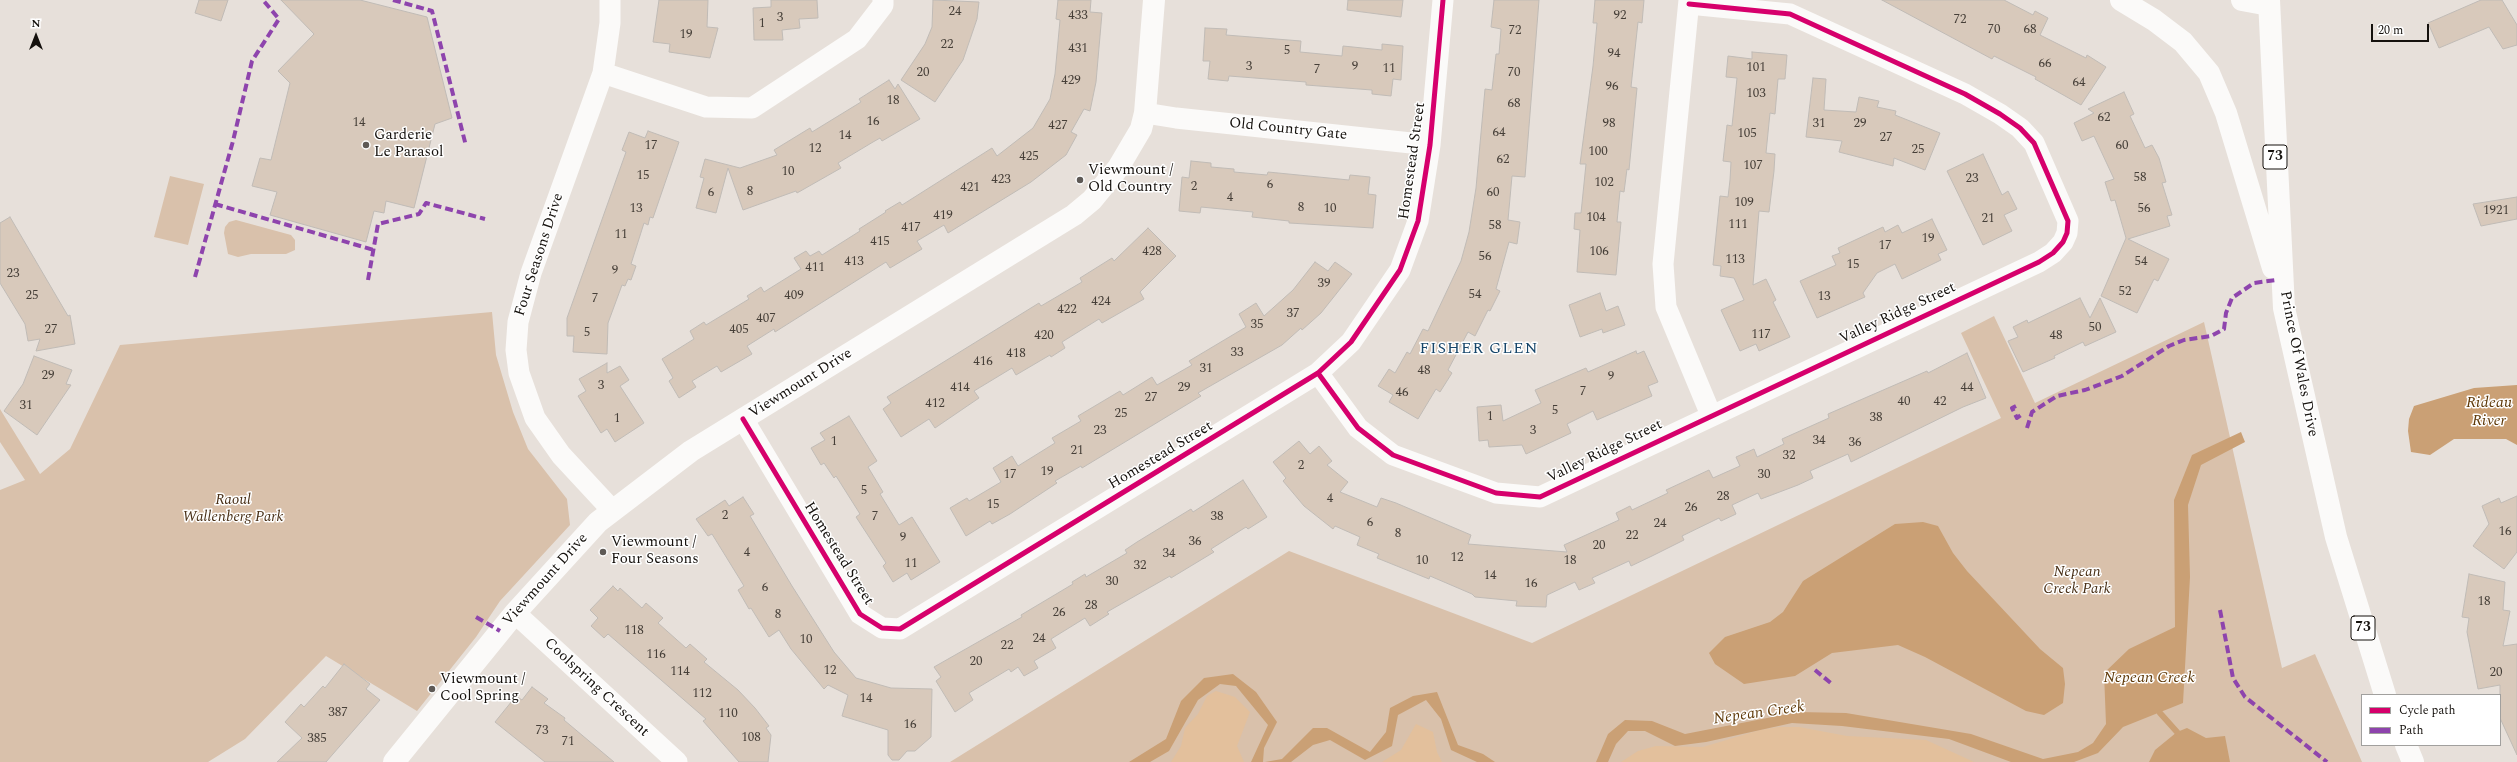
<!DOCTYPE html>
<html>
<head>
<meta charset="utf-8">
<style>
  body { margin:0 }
  #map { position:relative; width:2517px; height:762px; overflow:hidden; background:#e7e0da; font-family:Spectral,serif }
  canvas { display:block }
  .legend { position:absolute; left:2361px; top:694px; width:140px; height:52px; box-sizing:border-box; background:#fff; border:1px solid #a1a09e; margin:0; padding:5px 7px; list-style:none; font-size:12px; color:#15110d }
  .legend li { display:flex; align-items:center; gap:8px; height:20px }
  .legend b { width:20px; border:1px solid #a1a09e }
  .north { position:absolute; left:16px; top:16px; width:40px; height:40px; -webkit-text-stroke:3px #fff; paint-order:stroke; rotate:0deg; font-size:11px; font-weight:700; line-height:16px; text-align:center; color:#15110d }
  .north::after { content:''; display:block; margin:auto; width:14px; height:18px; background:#15110d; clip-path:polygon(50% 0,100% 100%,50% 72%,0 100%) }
  .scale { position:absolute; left:2371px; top:24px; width:58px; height:18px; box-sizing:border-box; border:2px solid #15110d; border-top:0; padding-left:5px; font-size:12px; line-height:14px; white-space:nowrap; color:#15110d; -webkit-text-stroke:3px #fff; paint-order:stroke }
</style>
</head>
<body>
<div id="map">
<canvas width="2517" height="762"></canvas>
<ul class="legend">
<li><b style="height:5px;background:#d6006c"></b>Cycle path</li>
<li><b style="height:5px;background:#8e44ad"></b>Path</li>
</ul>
<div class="north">N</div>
<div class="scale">20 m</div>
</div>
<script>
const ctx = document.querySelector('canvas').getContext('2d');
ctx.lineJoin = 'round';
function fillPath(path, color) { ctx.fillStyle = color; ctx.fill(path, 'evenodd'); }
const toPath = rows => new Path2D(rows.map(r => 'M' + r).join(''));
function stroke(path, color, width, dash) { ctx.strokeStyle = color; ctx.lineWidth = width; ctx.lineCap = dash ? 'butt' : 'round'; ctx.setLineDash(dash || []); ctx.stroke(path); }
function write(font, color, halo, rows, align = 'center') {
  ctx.font = font + ' Spectral,serif'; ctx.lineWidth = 3; ctx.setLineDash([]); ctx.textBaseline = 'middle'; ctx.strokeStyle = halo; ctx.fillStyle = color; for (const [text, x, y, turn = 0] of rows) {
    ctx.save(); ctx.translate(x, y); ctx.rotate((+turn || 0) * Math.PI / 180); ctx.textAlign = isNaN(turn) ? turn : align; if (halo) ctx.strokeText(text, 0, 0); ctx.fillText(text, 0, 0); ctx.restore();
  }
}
fillPath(toPath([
  [170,176,204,184,188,245,154,237],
  [236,220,291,235,295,240,295,250,286,254,251,254,238,257,228,254,224,233,225,227,229,222],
  [492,312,496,355,513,412,528,449,567,499,570,525,500,601,476,637,417,711,326,656,245,739,208,762,0,762,0,490,25,480,0,442,0,409,40,474,70,449,120,345],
  [1994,316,2035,403,2204,322,2282,668,2315,654,2362,762,950,762,1289,551,1532,643,2001,418,1961,333]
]), '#d9c1ab');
fillPath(toPath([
  [1216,691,1235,697,1250,712,1237,746,1244,762,1171,762,1181,746,1185,728,1198,714,1207,696],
  [1416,724,1433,732,1437,752,1442,762,1382,762,1401,750],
  [1779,727,1799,727,1847,736,1926,740,1974,762,1621,762,1638,751,1656,746,1703,747,1760,730]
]), '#e3c09c');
fillPath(toPath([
  [2517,385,2517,445,2506,439,2454,439,2430,455,2411,452,2408,431,2409,419,2414,406,2474,388],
  [2241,432,2245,442,2201,465,2188,505,2190,577,2183,703,2123,727,2098,753,2074,762,2011,762,1949,739,1842,726,1792,723,1706,742,1675,746,1645,731,1628,731,1616,744,1608,762,1596,762,1608,734,1625,720,1652,721,1685,734,1798,712,1846,713,1971,734,2043,759,2078,752,2093,743,2106,724,2104,673,2129,649,2175,627,2174,500,2192,455],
  [1923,522,1938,526,1953,553,1967,571,2040,649,2063,668,2065,684,2063,703,2044,715,2026,711,1925,657,1898,645,1832,653,1795,676,1744,684,1715,664,1709,653,1725,637,1770,622,1783,612,1803,581,1895,524],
  [1233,674,1256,692,1277,722,1264,748,1263,762,1251,762,1268,725,1236,686,1220,684,1198,700,1169,751,1150,762,1129,762,1166,739,1181,701,1204,678],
  [1437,692,1458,745,1483,754,1495,762,1477,762,1451,750,1441,719,1426,700,1398,715,1392,746,1365,760,1330,740,1313,745,1291,762,1265,762,1282,759,1313,728,1327,728,1370,752,1386,732,1390,708,1413,696],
  [2187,728,2206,738,2225,736,2230,762,2149,762,2155,750,2177,732]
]), '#caa075');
stroke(toPath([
  [2160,713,2177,732]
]), '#caa075', 6);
const building = toPath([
  [199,0,228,0,221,21,195,13,199,0],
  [281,0,360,0,427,17,452,118,435,124,414,208,386,201,384,213,374,211,366,242,270,215,277,192,252,186,260,158,271,160,290,83,278,71,314,34,281,0],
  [659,0,708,0,707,27,718,28,710,58,669,52,670,44,653,42,659,0],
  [771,0,817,0,818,18,799,19,800,28,782,30,783,40,754,40,753,8,771,7,771,0],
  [933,0,979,2,977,19,963,60,935,102,901,80,925,44,932,27,933,0],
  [1058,0,1091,0,1090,12,1102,13,1096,82,1090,111,1084,109,1071,132,1077,135,1066,155,1031,182,948,233,944,225,917,241,922,249,890,268,886,262,775,332,774,329,747,346,752,354,721,372,717,366,692,381,696,387,679,398,669,381,673,378,662,359,694,339,690,331,704,322,706,325,749,299,747,296,761,287,764,292,801,269,794,258,806,251,810,256,819,251,822,255,860,231,859,229,886,212,885,211,900,202,902,205,992,148,997,156,1033,128,1050,99,1055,74,1060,20,1056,19,1058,0],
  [1348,0,1403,0,1401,17,1347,10,1348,0],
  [1494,0,1539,0,1525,177,1512,176,1508,220,1520,222,1517,244,1509,242,1496,289,1500,291,1490,311,1488,310,1475,336,1468,332,1448,370,1452,373,1440,392,1436,389,1418,419,1389,402,1393,395,1378,386,1389,369,1395,373,1407,352,1410,354,1423,329,1428,331,1461,261,1469,232,1476,188,1485,89,1492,90,1496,54,1499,54,1501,29,1491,27,1494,0],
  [1595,0,1644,0,1642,23,1638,22,1631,87,1637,88,1629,170,1627,169,1624,192,1620,191,1617,222,1621,222,1616,275,1577,272,1580,230,1574,229,1575,213,1581,213,1586,164,1580,164,1593,66,1597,23,1593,23,1595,0],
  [1882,0,2004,0,2033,15,2035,11,2048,18,2040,35,2086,58,2087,55,2106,67,2081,105,2035,79,2036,77,1994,56,1992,59,1882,0],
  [2481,0,2502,0,2517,25,2517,45,2503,49,2489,27,2439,48,2428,23,2481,0],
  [1205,28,1227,29,1226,35,1301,41,1300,52,1342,56,1343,46,1382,50,1382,44,1403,46,1401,80,1393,79,1391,96,1372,94,1372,90,1306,85,1306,82,1229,76,1228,81,1208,79,1210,61,1203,61,1205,28],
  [1752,52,1787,55,1785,79,1778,79,1775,114,1770,113,1766,153,1775,154,1774,171,1769,212,1759,211,1753,285,1766,279,1776,300,1773,302,1790,337,1759,351,1756,344,1740,351,1721,310,1744,300,1734,278,1720,276,1721,266,1713,265,1720,196,1728,197,1730,180,1731,162,1723,161,1727,125,1732,126,1737,78,1726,77,1728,56,1752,59,1752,52],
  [1813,78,1826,79,1824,110,1856,112,1859,97,1879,101,1877,107,1896,111,1895,115,1940,133,1925,170,1894,158,1893,166,1839,152,1842,141,1806,137,1813,78],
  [889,80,895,89,898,84,920,119,882,141,880,138,873,142,838,163,841,168,797,193,796,191,743,210,728,168,716,213,696,208,704,178,700,177,705,159,740,168,777,155,774,150,810,128,812,132,861,102,859,99,889,80],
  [2124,92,2134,114,2130,116,2145,148,2152,145,2159,158,2166,182,2162,183,2172,215,2167,216,2170,226,2128,239,2169,259,2158,281,2154,279,2137,313,2101,296,2126,238,2115,200,2111,201,2105,182,2114,179,2094,136,2082,141,2074,123,2094,113,2088,109,2124,92],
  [648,131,679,142,653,218,650,217,648,225,644,223,631,264,636,266,631,280,628,279,625,286,622,285,608,323,607,354,573,352,574,336,567,336,567,318,626,152,622,150,629,132,645,138,648,131],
  [1983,154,2002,195,2008,191,2017,209,2004,215,2012,231,1983,245,1947,171,1983,154],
  [1191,161,1211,163,1211,167,1234,169,1234,172,1267,175,1268,172,1349,180,1350,175,1370,177,1368,194,1376,195,1373,228,1289,223,1289,221,1252,217,1253,212,1201,207,1200,213,1179,211,1182,177,1189,178,1191,161],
  [2517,197,2517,219,2481,226,2473,204,2517,197],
  [10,217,68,316,70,315,75,344,36,351,40,339,28,341,25,324,0,283,0,223,10,217],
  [1932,219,1947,250,1938,254,1941,260,1902,279,1895,264,1877,273,1863,293,1865,297,1817,318,1800,281,1836,265,1832,256,1840,253,1838,248,1883,227,1885,232,1898,225,1902,233,1932,219],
  [1148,228,1176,256,1140,292,1144,299,1102,323,1099,319,1062,342,1065,348,1051,357,1050,355,1016,375,1012,368,974,391,979,398,935,428,929,419,901,437,883,409,891,403,887,397,1039,303,1041,306,1082,282,1080,278,1112,258,1114,261,1148,228],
  [1315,262,1328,271,1335,262,1352,274,1321,313,1302,330,1301,328,1282,345,1198,393,1201,396,1082,468,1081,466,1055,481,1057,483,1010,514,992,524,990,521,966,536,950,508,967,498,969,501,1001,482,993,468,1012,456,1018,466,1055,443,1052,438,1081,421,1078,416,1120,391,1123,395,1152,377,1157,385,1192,365,1189,361,1246,327,1239,314,1256,303,1264,316,1293,290,1315,262],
  [1600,293,1606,311,1618,306,1625,325,1603,333,1602,329,1580,337,1569,305,1600,293],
  [2080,298,2090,318,2100,298,2116,332,2085,346,2083,342,2054,356,2055,358,2023,372,2008,341,2018,337,2013,327,2027,320,2028,323,2080,298],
  [1636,351,1637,354,1644,351,1658,382,1648,386,1652,396,1597,420,1593,411,1567,424,1571,433,1526,454,1522,445,1489,447,1488,440,1479,441,1477,407,1501,405,1503,421,1541,403,1535,390,1586,368,1588,372,1636,351],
  [1967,353,1986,398,1963,407,1851,462,1848,454,1810,471,1813,478,1798,485,1761,499,1758,493,1732,505,1736,514,1721,521,1719,518,1682,536,1684,540,1652,556,1631,566,1629,561,1592,578,1595,583,1579,590,1575,582,1547,595,1546,607,1516,606,1517,601,1475,597,1472,594,1430,576,1429,579,1377,558,1379,554,1357,545,1360,537,1335,526,1333,529,1304,506,1283,481,1286,478,1273,462,1299,441,1310,454,1319,446,1332,461,1327,465,1348,482,1340,492,1377,507,1381,498,1396,503,1471,535,1468,544,1567,552,1564,545,1619,520,1616,513,1630,506,1632,510,1668,493,1666,490,1709,470,1713,478,1740,466,1736,457,1754,449,1757,457,1784,444,1782,439,1829,418,1828,414,1927,371,1928,373,1967,353],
  [34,356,72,370,66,384,71,385,37,435,4,411,23,384,34,356],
  [607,363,607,373,620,366,629,380,620,386,644,423,615,442,607,429,601,433,578,396,586,391,579,379,607,363],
  [849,416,877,461,868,467,883,492,880,494,899,525,912,517,940,562,911,580,907,573,893,582,883,566,886,563,856,517,860,514,836,476,834,478,824,463,821,465,811,448,825,440,820,433,849,416],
  [1243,480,1267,517,1248,529,1246,527,1211,549,1214,552,1171,578,1170,576,1107,612,1109,614,1090,626,1085,618,1051,639,1056,648,1034,661,1038,668,1024,676,1018,667,1011,672,1009,669,969,693,973,700,955,712,936,681,941,677,934,667,1022,617,1021,615,1073,584,1072,582,1085,574,1086,577,1127,553,1125,550,1137,542,1191,509,1193,512,1243,480],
  [2517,496,2517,552,2504,569,2473,546,2489,524,2482,506,2499,498,2501,503,2517,496],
  [743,497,754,514,750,516,792,586,834,652,856,678,891,688,932,689,931,737,915,751,907,751,899,760,892,760,888,755,888,730,842,716,848,695,828,685,824,689,791,649,779,630,769,637,751,608,749,609,738,590,744,586,712,534,708,536,696,519,725,500,729,506,743,497],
  [2469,574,2505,582,2503,610,2510,611,2503,646,2517,644,2517,755,2500,718,2500,685,2478,689,2467,632,2469,618,2462,617,2469,574],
  [613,586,618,591,620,588,642,608,646,603,663,618,658,623,686,648,690,644,707,659,704,662,738,690,755,708,769,726,766,728,771,735,768,762,739,762,703,721,706,719,608,634,604,638,591,626,598,618,590,610,613,586],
  [344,664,370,684,366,689,380,700,326,762,277,762,302,738,285,722,301,704,304,707,323,686,325,688,344,664],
  [532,687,548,699,544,703,565,718,564,720,614,762,545,762,495,722,516,696,522,700,532,687]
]);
fillPath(building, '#d8c9bb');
stroke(building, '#c0bbb6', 1);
stroke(toPath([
  [610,0,610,23,603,73,531,273,518,322,516,350,519,373,535,418,561,455,612,510],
  [1689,0,1663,264,1666,307,1711,415],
  [603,73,706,107,752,108,857,39,883,5,883,0],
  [1145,113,1176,118,1430,145],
  [1318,373,1358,428,1393,455,1496,493,1540,497,2039,262,2053,253,2063,242,2067,233,2068,221,2034,143,2020,128,2000,114,1965,94,1790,14,1689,4],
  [743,419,860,614,882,628,900,629,1318,373,1351,342,1400,270,1418,221,1430,145,1443,0],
  [515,613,677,762]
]), '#fbfaf9', 21);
stroke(toPath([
  [394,762,515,613,598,522,691,451,1074,215,1092,200,1118,168,1141,129,1145,113,1154,0]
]), '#fbfaf9', 22);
stroke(toPath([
  [2242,0,2269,5]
]), '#fbfaf9', 22);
stroke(toPath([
  [2121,0,2154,20,2183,42,2209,73,2226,113,2273,268],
  [2269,0,2284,308,2336,537,2385,695],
  [2406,745,2413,762]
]), '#fbfaf9', 22);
stroke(toPath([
  [393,0,432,11,466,146],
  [215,204,374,250],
  [195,277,233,141,252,61,279,19,263,0],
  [368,280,378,224,419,214,426,203,485,219],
  [2016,406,2012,408,2017,418,2021,415],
  [2027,428,2032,412,2057,396,2085,390,2122,376,2169,346,2184,340,2211,336,2224,329,2226,313,2232,298,2254,283,2276,280],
  [2220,610,2233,678,2245,697,2327,762],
  [476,617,500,631],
  [1815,670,1832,684]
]), '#8e44ad', 4, [8, 4]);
stroke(toPath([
  [1318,373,1358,428,1393,455,1496,493,1540,497,2039,262,2053,253,2063,242,2067,233,2068,221,2034,143,2020,128,2000,114,1965,94,1790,14,1689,4],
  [743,419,860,614,882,628,900,629,1318,373,1351,342,1400,270,1418,221,1430,145,1443,0]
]), '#d6006c', 5);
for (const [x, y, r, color] of [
  [366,145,4,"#5e5955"],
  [1080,180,4,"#5e5955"],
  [603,552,4,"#5e5955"],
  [432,689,4,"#5e5955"]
]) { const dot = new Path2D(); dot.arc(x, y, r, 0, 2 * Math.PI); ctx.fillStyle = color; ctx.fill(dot); stroke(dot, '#fff', 1.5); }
write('13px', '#463f38', null, [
  ["24",955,12],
  ["433",1078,16],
  ["92",1620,16],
  ["3",780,18],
  ["72",1960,20],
  ["1",762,24],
  ["70",1994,30],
  ["68",2030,30],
  ["72",1515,31],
  ["19",686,35],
  ["22",947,45],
  ["431",1078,49],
  ["5",1287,51],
  ["94",1614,54],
  ["66",2045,64],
  ["3",1249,67],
  ["9",1355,67],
  ["101",1756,68],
  ["11",1389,69],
  ["7",1317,70],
  ["20",923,73],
  ["70",1514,73],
  ["429",1071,81],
  ["64",2079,83],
  ["96",1612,87],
  ["103",1756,94],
  ["18",893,101],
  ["68",1514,104],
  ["62",2104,118],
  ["16",873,122],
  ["14",359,123],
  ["98",1609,124],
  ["31",1819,124],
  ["29",1860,124],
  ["427",1058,126],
  ["64",1499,133],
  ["105",1747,134],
  ["14",845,136],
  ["27",1886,138],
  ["17",651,146],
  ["60",2122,146],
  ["12",815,149],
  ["25",1918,150],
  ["100",1598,152],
  ["425",1029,157],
  ["62",1503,160],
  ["107",1753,166],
  ["10",788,172],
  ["15",643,176],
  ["58",2140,178],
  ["23",1972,179],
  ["423",1001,180],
  ["102",1604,183],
  ["6",1270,185],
  ["2",1194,187],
  ["421",970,188],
  ["8",750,192],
  ["6",711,193],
  ["60",1493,193],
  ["4",1230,198],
  ["109",1744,203],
  ["8",1301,208],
  ["13",636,209],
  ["10",1330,209],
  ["56",2144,209],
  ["1921",2496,211],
  ["419",943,216],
  ["104",1596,218],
  ["21",1988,219],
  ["111",1738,225],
  ["58",1495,226],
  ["417",911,228],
  ["11",621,235],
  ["19",1928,239],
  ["415",880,242],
  ["17",1885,246],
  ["428",1152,252],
  ["106",1599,252],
  ["56",1485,257],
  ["113",1735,260],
  ["413",854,262],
  ["54",2141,262],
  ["15",1853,265],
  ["411",815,268],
  ["9",615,271],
  ["23",13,274],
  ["39",1324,284],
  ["52",2125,292],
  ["54",1475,295],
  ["25",32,296],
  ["409",794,296],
  ["13",1824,297],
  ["7",595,299],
  ["424",1101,302],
  ["422",1067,310],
  ["37",1293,314],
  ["407",766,319],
  ["35",1257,325],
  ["50",2095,328],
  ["27",51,330],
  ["405",739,330],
  ["5",587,333],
  ["117",1761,335],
  ["420",1044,336],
  ["48",2056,336],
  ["33",1237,353],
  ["418",1016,354],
  ["416",983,362],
  ["31",1206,369],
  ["48",1424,371],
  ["29",48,376],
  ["9",1611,377],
  ["3",601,386],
  ["414",960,388],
  ["29",1184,388],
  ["44",1967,388],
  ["7",1583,392],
  ["46",1402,393],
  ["27",1151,398],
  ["40",1904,402],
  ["42",1940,402],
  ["412",935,404],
  ["31",26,406],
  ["5",1555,411],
  ["25",1121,414],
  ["1",1490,417],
  ["38",1876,418],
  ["1",617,419],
  ["23",1100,431],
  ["3",1533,431],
  ["34",1819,441],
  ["1",834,442],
  ["36",1855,443],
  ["21",1077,451],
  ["32",1789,456],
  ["2",1301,466],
  ["19",1047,472],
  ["17",1010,475],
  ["30",1764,475],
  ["5",864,491],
  ["28",1723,497],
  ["4",1330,499],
  ["15",993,505],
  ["26",1691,508],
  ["2",725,516],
  ["7",875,517],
  ["38",1217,517],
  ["6",1370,523],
  ["24",1660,524],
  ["16",2505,532],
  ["8",1398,534],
  ["22",1632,536],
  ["9",903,538],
  ["36",1195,542],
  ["20",1599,546],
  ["4",747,553],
  ["34",1169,554],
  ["12",1457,558],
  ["10",1422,561],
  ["18",1570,561],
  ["11",911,564],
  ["32",1140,566],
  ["14",1490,576],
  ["30",1112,582],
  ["16",1531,584],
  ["6",765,588],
  ["18",2484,602],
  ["28",1091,606],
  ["26",1059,613],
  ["8",778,615],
  ["118",634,631],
  ["24",1039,639],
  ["10",806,640],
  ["22",1007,646],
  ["116",656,655],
  ["20",976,662],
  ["12",830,671],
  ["114",680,672],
  ["20",2496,673],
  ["112",702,694],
  ["14",866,699],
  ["387",338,713],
  ["110",728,714],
  ["16",910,725],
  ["73",542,731],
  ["108",751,738],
  ["385",317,739],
  ["71",568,742]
]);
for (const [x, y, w] of [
  [2275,157,24],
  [2363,628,24]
]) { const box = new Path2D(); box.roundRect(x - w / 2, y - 12, w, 24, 3); ctx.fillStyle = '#fff'; ctx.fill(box); stroke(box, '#15110d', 1); }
write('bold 14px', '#15110d', null, [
  ["73",2275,157],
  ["73",2363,628]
]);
write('15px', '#15110d', '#fff', [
  ["Old Country Gate",1288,130,6],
  ["Homestead Street",1413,161,-82],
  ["Four Seasons Drive",540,255,-72],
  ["Valley Ridge Street",1898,314,-25],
  ["Prince Of Wales Drive",2298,364,79],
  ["Viewmount Drive",801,384,-32],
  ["Valley Ridge Street",1605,452,-26],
  ["Homestead Street",1161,456,-31],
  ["Homestead Street",838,554,58],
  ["Viewmount Drive",546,580,-48],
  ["Coolspring Crescent",596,688,43]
]);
write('15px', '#15110d', '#fff', [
  ["Garderie",374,136],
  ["Le Parasol",374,153],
  ["Viewmount /",1088,171],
  ["Old Country",1088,188],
  ["Viewmount /",611,543],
  ["Four Seasons",611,560],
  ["Viewmount /",440,680],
  ["Cool Spring",440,697]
], 'left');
write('italic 15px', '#493017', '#fff', [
  ["Raoul",233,501],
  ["Wallenberg Park",233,518],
  ["Nepean",2077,573],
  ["Creek Park",2077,590]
]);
ctx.letterSpacing = '1px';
write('16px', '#17466a', '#fff', [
  ["FISHER GLEN",1479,350]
]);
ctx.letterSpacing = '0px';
write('italic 16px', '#5f3908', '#fff', [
  ["Rideau",2489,404],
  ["River",2489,422],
  ["Nepean Creek",2149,679],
  ["Nepean Creek",1759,714,-8]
]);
</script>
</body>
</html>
